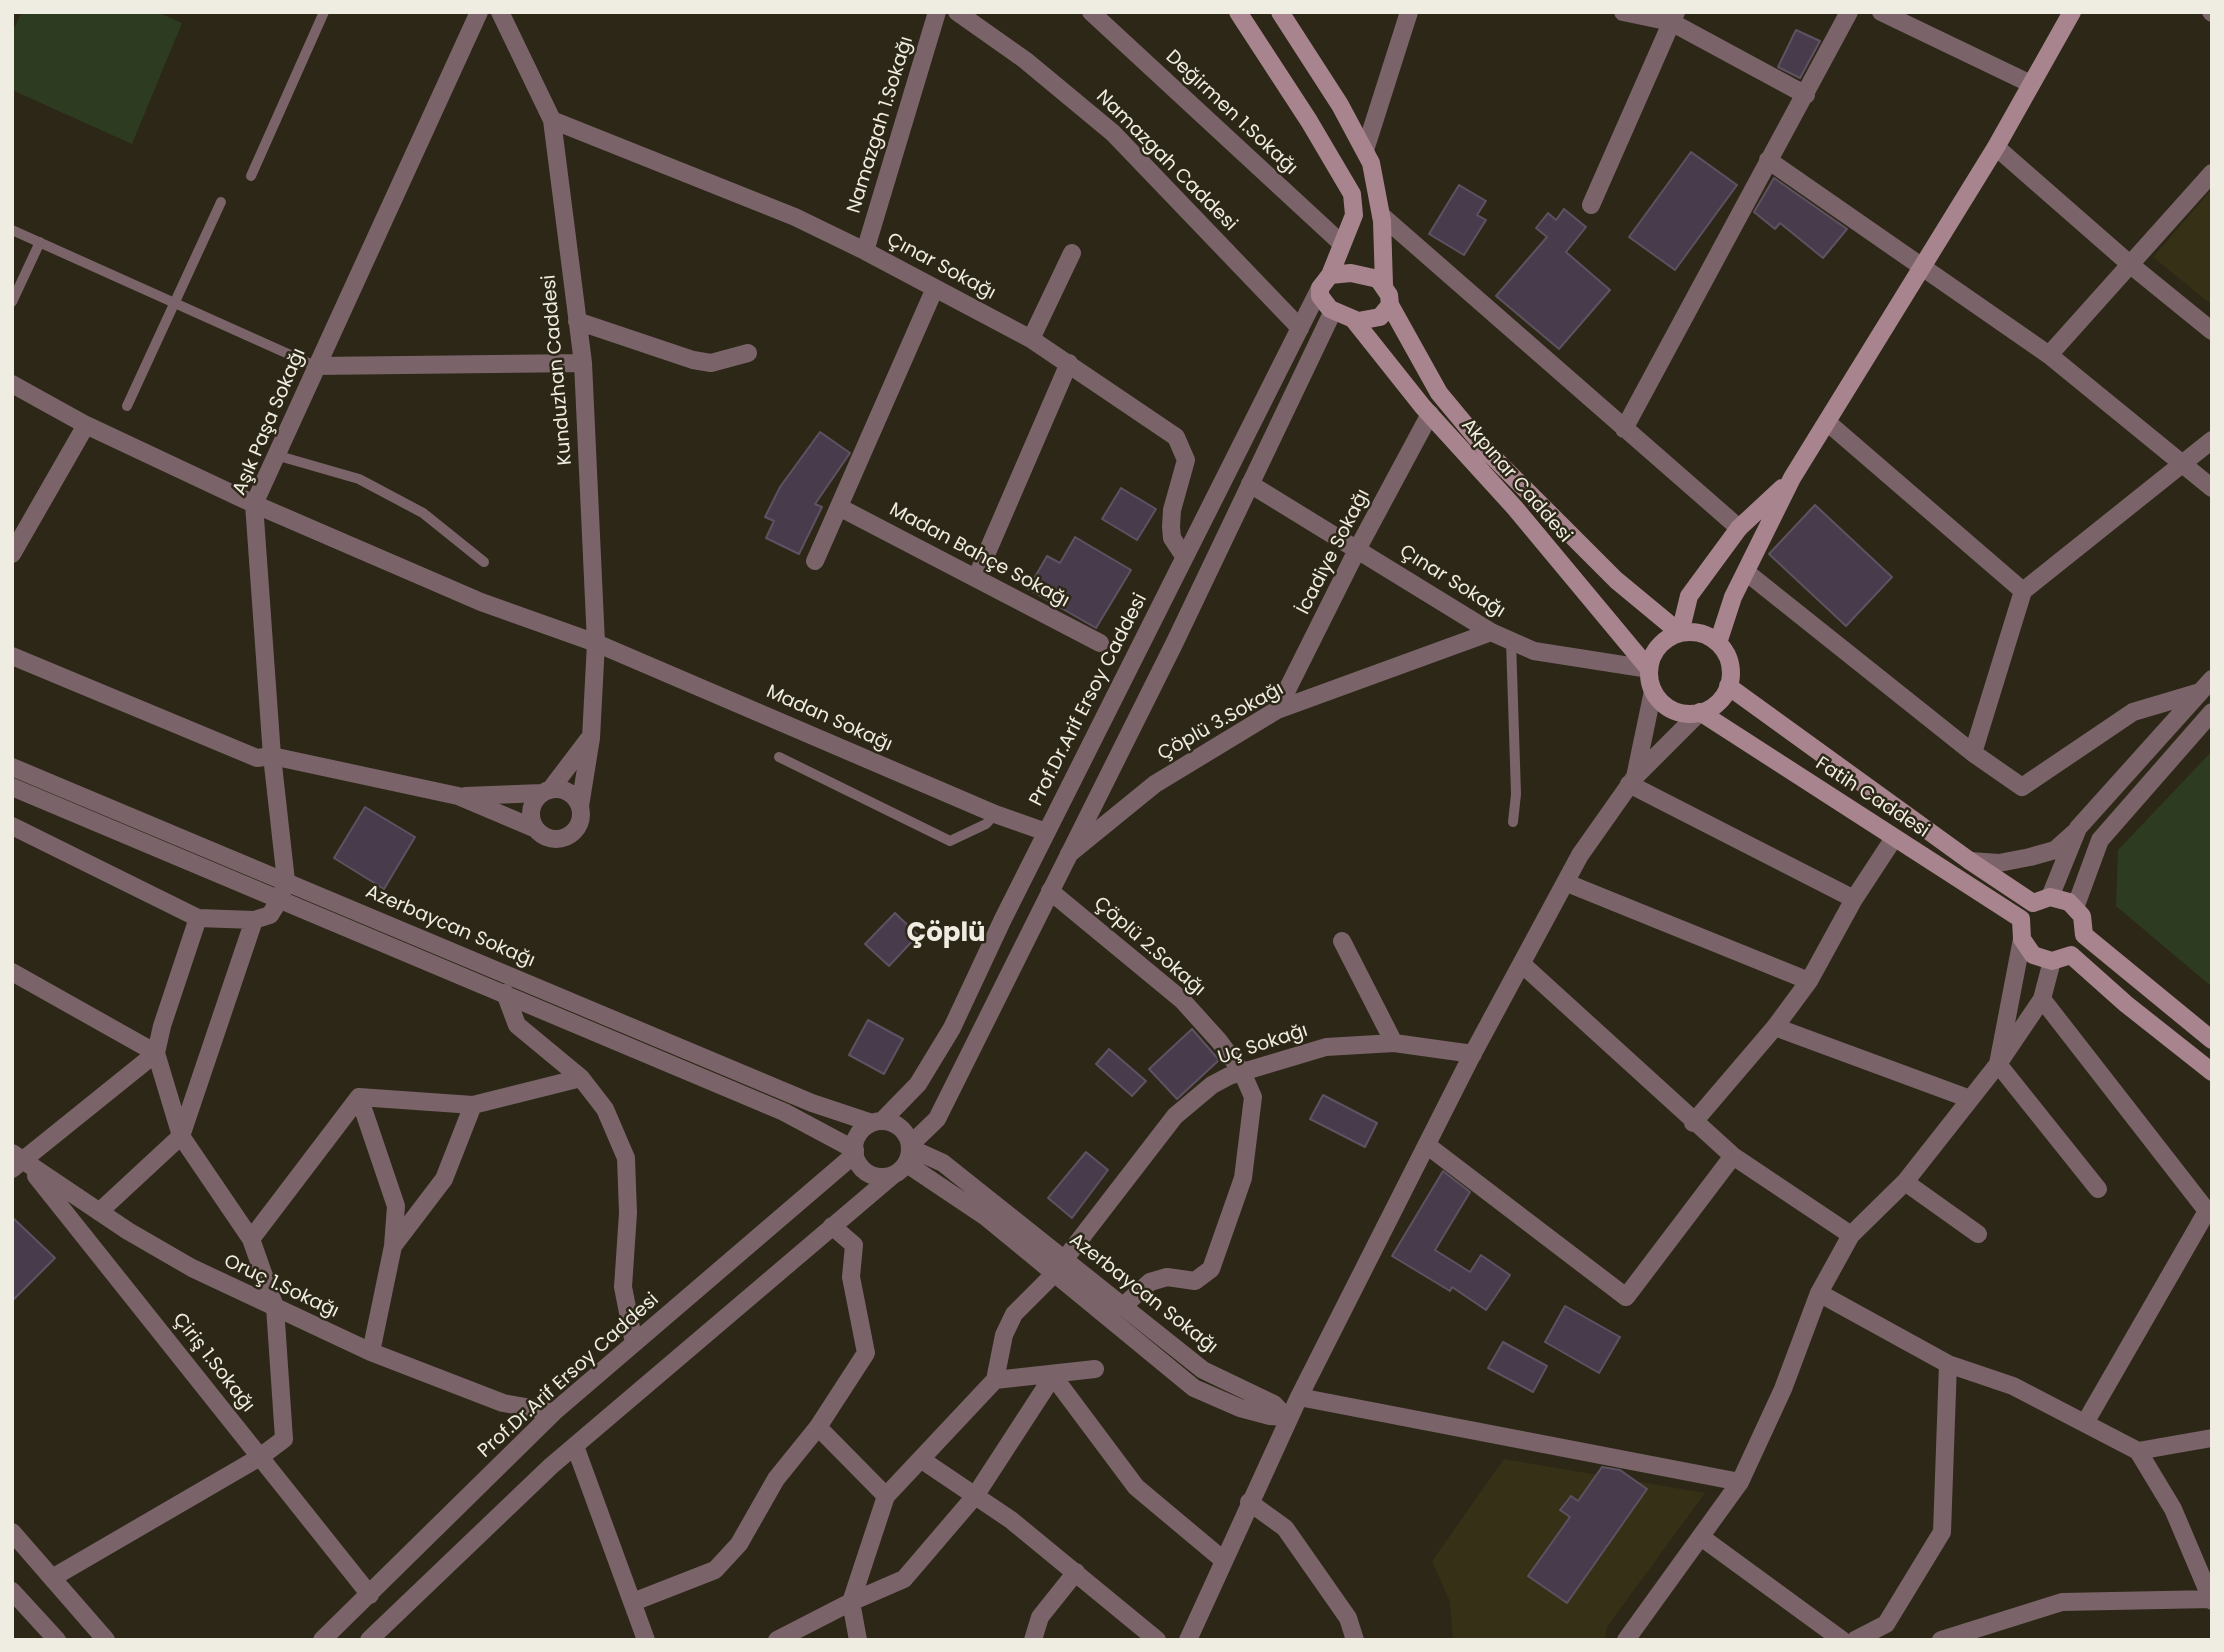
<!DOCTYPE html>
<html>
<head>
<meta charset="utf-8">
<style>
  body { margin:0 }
  #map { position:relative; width:2224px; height:1652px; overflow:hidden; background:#2c2716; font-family:Poppins,sans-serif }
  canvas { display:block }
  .frame { position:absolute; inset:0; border:14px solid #efece1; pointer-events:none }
</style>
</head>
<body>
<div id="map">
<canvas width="2224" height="1652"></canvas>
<div class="frame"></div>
</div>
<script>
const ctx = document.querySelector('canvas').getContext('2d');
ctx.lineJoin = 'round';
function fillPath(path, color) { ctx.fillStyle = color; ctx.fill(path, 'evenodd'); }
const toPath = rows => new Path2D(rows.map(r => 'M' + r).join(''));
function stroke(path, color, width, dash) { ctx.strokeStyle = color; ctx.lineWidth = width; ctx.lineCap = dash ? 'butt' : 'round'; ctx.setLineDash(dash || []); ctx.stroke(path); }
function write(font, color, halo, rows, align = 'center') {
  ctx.font = font + ' Poppins,sans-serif'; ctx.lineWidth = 5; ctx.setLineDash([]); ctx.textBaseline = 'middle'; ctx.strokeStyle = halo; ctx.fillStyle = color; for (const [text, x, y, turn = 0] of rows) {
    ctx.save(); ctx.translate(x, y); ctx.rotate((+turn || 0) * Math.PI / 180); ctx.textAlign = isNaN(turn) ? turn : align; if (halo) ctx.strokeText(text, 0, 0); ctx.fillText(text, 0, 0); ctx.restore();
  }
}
fillPath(toPath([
  [2212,189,2212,305,2153,257],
  [1504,1459,1705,1493,1607,1627,1605,1640,1453,1640,1450,1602,1432,1561]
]), '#363017');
fillPath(toPath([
  [22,12,157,12,182,23,132,144,12,90,12,32],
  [2212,751,2212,987,2116,906,2118,850]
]), '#2d3c21');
const building = toPath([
  [1796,30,1820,41,1800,78,1778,67,1796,30],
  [1691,152,1737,185,1675,270,1629,237,1691,152],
  [1774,178,1847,229,1823,258,1780,223,1775,229,1754,212,1774,178],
  [1459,185,1486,201,1477,215,1486,220,1464,255,1429,234,1459,185],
  [1564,209,1586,227,1566,252,1610,290,1559,349,1496,296,1547,237,1536,228,1548,213,1556,220,1564,209],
  [820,432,850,453,815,504,822,507,799,554,766,538,774,521,765,517,780,487,820,432],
  [1121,488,1156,509,1137,540,1102,519,1121,488],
  [1815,505,1892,577,1846,626,1769,554,1815,505],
  [1075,537,1131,570,1096,628,1028,589,1047,556,1060,563,1075,537],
  [365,807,415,837,384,889,334,858,365,807],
  [895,913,918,935,889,966,865,944,895,913],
  [868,1020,903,1039,884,1074,849,1055,868,1020],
  [1192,1029,1219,1060,1177,1099,1149,1069,1192,1029],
  [1109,1049,1146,1081,1132,1096,1096,1064,1109,1049],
  [1323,1095,1377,1123,1365,1147,1310,1119,1323,1095],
  [1086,1152,1108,1170,1072,1218,1048,1198,1086,1152],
  [1443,1171,1470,1192,1435,1250,1470,1272,1481,1255,1510,1275,1486,1310,1452,1287,1450,1291,1392,1256,1443,1171],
  [12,1217,55,1258,12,1301,12,1217],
  [1565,1306,1620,1337,1599,1373,1545,1342,1565,1306],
  [1503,1342,1547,1366,1533,1392,1488,1368,1503,1342],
  [1602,1467,1620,1470,1647,1489,1567,1603,1528,1576,1570,1517,1560,1510,1571,1496,1578,1501,1602,1467]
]);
fillPath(building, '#483c4c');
stroke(building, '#5e5262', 2);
stroke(toPath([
  [251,176,324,12],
  [12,230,315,366],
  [12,302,40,242],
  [127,406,221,202],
  [279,456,359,479,423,513,484,562],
  [1511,641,1516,794,1513,822],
  [779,757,950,841,986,824,995,814]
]), '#7a6369', 10);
stroke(toPath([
  [500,12,552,120,583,363,596,643,591,738,580,806],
  [957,12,1025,60,1113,133,1300,328],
  [1091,12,1342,244],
  [1623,12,1671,22,1806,95],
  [1881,12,2031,84],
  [2211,12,2212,13],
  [552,120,795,217,865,251,1031,339,1176,437,1186,460,1172,510,1171,527,1172,538,1184,556],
  [1996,147,2132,266,2212,331],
  [1365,150,1409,12],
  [1768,160,2049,355,2212,488],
  [1591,205,1676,12],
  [1381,215,1739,528],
  [865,251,937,12],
  [577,321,693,360,711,363,748,353],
  [1031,339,1072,253],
  [2049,355,2212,173],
  [315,366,583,363],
  [12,384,86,425,254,504,481,602,596,643,995,814,1046,832],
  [1827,422,2023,591],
  [1624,429,1849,12],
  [1250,484,1491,632,1534,651,1649,669],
  [839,507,1100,643],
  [12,554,86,425],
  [815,561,935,288],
  [1746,572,1973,753,2022,787,2133,712,2197,693],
  [976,578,1069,363],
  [12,656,257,758,272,756,458,796,536,829],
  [1277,710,1358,548,1430,414],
  [1973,753,2023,591,2212,440],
  [1635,777,1653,691],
  [1629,784,1854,899],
  '531 814a25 25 0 1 1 50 0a25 25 0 1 1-50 0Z',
  [550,790,588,740],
  [465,796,542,793],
  [12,826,198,918,254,920,270,915,280,899,286,881,272,756,254,504,479,12],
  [1069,854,1155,784,1277,710,1491,632],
  [1970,861,1999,863,2030,857,2055,850,2074,833],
  [1567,883,1809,981],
  [1050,891,1182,1000,1219,1041,1242,1072,1253,1097,1243,1178,1211,1269,1195,1281,1167,1277,1150,1282,1122,1307],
  [2050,897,2078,828,2212,679],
  [2075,908,2100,840,2212,712],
  [2022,939,1998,1064,2098,1189],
  [1342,941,1394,1043],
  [1523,965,1733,1156,1851,1235],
  [12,972,156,1053,12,1169],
  [505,993,517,1025,581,1078,605,1109,626,1158,628,1213,623,1287,634,1343],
  [2042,999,2207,1211,2212,1212],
  [1775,1027,1970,1099],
  [359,1097,396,1206,393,1246,371,1352],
  [359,1097,473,1105,581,1078],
  [1693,1123,1775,1027,1809,981,1854,899,1894,838],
  [1428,1146,1626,1297,1733,1156],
  [12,1153,128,1231,192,1268,371,1352,503,1403,554,1412],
  [36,1176,370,1595],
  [1905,1182,1978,1234],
  [99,1212,181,1136,254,920],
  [251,1239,359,1097],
  [393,1246,444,1179,473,1105],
  [1064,1260,1175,1116,1212,1085,1229,1076,1326,1047,1394,1043,1473,1054],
  [1819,1293,1948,1364,2013,1386,2138,1451,2212,1438],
  [995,1380,1095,1369],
  [1299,1397,1740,1482],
  [2085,1423,2207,1211],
  [818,1427,886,1496],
  [575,1446,646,1640],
  [2138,1451,2173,1509,2212,1601],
  [922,1460,1011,1520,1157,1640],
  [1249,1502,1285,1528,1348,1618,1355,1640],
  [1701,1537,1842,1640],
  [52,1578,260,1457,284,1439,275,1307,251,1239,181,1136,156,1053,162,1026,198,918],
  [633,1602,715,1570,739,1544,776,1479,818,1427,866,1353,851,1277,854,1245,832,1226],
  [322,1640,554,1412,855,1154],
  [369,1640,551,1466,892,1176],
  [777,1640,851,1602,886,1496,995,1380,1004,1335,1014,1314,1054,1274],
  [858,1640,851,1602,904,1579,975,1496,1053,1376,1136,1487,1222,1559],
  [1033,1640,1040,1617,1076,1572],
  [1188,1640,1299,1397,1471,1057,1580,855,1635,777,1700,712],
  [1626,1640,1740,1482,1783,1389,1819,1293,1851,1235,1905,1182,1998,1064,2042,999,2052,961],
  [1855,1640,1886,1624,1942,1532,1948,1364],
  [1941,1640,2062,1602,2212,1599]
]), '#7a6369', 18);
stroke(toPath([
  [12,767,812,1103,872,1123],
  [12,787,784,1112,855,1150],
  '854 1149a28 28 0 1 1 56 0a28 28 0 1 1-56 0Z',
  [882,1121,918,1084,952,1028,1003,919,1320,288],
  [910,1145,937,1119,1174,644,1333,311],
  [910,1148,943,1163,1203,1370,1274,1404,1286,1417],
  [907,1164,986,1217,1194,1388,1240,1408,1270,1416,1286,1417],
  [12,1532,106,1640],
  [12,1591,57,1640]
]), '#7a6369', 18);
stroke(toPath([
  [1238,12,1309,121,1352,194,1354,215,1330,275,1320,288,1320,296,1330,309,1358,321,1380,317,1390,305,1389,295,1378,279,1351,273,1330,275],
  [1280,12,1340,105,1371,163,1382,221,1384,285],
  [1390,305,1439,393,1488,452,1616,580,1680,633],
  [1353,319,1423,407,1515,508,1649,669],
  '1649 673a41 41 0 1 1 82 0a41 41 0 1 1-82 0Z',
  [1680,633,1689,596,1739,528,1782,488],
  [1718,643,1733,597,1792,478,1996,147,2072,12],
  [1728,686,1970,861,2033,903,2050,897,2069,902,2082,916,2084,935,2212,1040],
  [1700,712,2021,919,2022,939,2033,955,2052,961,2071,955,2126,1004,2212,1072]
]), '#a8858e', 18);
write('19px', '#efece1', '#2c2716', [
  ["Değirmen 1.Sokağı",1231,113,43],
  ["Namazgah 1.Sokağı",881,125,-73],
  ["Namazgah Caddesi",1166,161,45],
  ["Çınar Sokağı",941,267,28],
  ["Kunduzhan Caddesi",558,370,-95],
  ["Aşık Paşa Sokağı",270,422,-67],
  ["Akpınar Caddesi",1516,481,49],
  ["İcadiye Sokağı",1334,552,-63],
  ["Madan Bahçe Sokağı",979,556,28],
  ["Çınar Sokağı",1452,582,32],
  ["Prof.Dr.Arif Ersoy Caddesi",1089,700,-63],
  ["Madan Sokağı",829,719,24],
  ["Çöplü 3.Sokağı",1221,722,-29],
  ["Fatih Caddesi",1872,798,33],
  ["Azerbaycan Sokağı",450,927,23],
  ["Çöplü 2.Sokağı",1149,947,41],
  ["Uç Sokağı",1263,1045,-18],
  ["Oruç 1.Sokağı",281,1287,25],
  ["Azerbaycan Sokağı",1143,1294,38],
  ["Çiriş 1.Sokağı",213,1363,52],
  ["Prof.Dr.Arif Ersoy Caddesi",569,1376,-42]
]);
write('bold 26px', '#efece1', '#2c2716', [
  ["Çöplü",946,934]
]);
</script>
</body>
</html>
